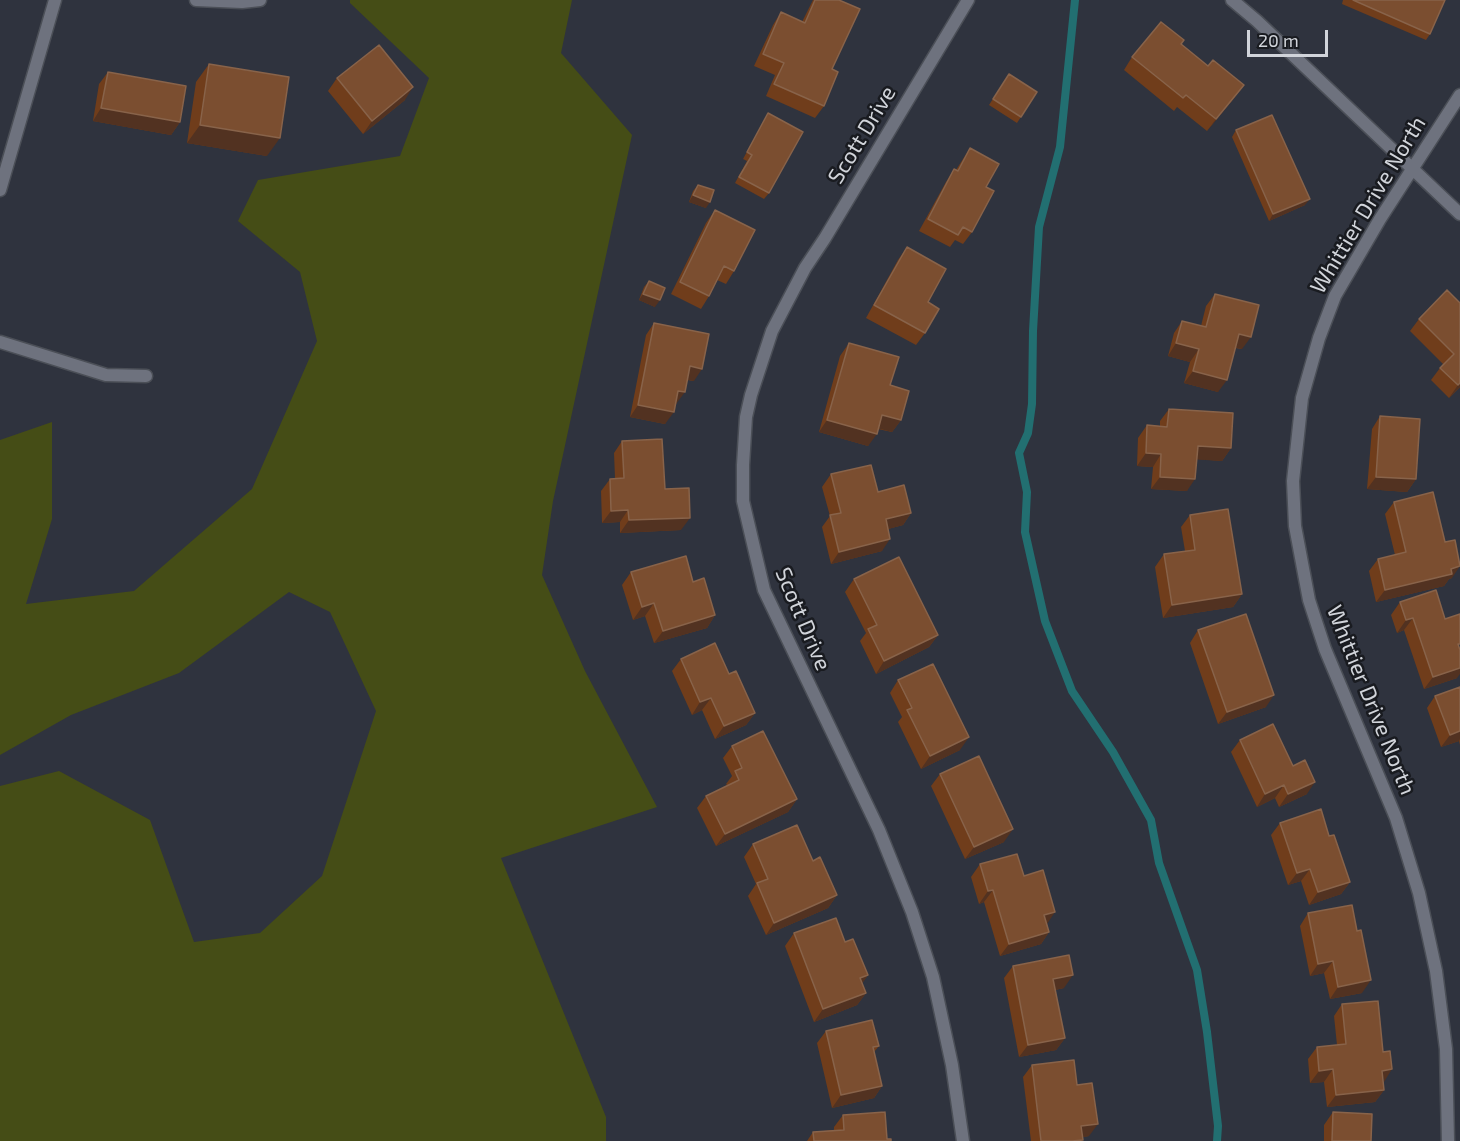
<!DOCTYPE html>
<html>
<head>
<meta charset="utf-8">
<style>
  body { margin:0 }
  #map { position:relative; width:1460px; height:1141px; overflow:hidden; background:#2f333e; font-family:"Exo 2",sans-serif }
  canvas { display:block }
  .scale { position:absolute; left:1247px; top:30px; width:81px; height:27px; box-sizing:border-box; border:3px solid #d1d4da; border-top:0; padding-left:8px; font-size:18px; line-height:21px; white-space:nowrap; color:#d1d4da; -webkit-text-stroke:4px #191b20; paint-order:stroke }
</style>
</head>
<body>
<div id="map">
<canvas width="1460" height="1141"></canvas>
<div class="scale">20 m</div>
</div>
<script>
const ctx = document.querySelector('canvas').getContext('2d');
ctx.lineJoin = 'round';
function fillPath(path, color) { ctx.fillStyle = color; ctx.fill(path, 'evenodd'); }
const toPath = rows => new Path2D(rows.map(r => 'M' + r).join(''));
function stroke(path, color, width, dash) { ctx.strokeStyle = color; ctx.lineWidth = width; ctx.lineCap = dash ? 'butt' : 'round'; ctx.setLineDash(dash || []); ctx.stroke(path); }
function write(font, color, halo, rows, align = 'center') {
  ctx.font = font + ' "Exo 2",sans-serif'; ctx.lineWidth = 5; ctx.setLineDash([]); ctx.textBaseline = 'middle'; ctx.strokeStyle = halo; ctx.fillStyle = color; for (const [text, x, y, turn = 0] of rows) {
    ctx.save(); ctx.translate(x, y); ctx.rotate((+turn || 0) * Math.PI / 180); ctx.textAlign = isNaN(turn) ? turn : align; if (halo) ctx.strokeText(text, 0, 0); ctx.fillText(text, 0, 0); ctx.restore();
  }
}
fillPath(toPath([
  [350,0,572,0,561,53,632,135,553,501,542,575,585,671,657,807,501,858,606,1117,606,1141,0,1141,0,786,59,771,150,820,194,942,260,933,322,876,376,711,330,612,289,592,179,673,71,715,0,755,0,440,52,422,52,519,26,604,134,591,252,489,317,341,300,272,238,221,258,180,400,156,429,78,350,3]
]), '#454d16');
stroke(toPath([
  [1075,0,1060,147,1039,227,1033,331,1032,404,1028,433,1019,453,1027,492,1025,532,1045,621,1072,691,1113,752,1151,820,1159,863,1197,970,1207,1032,1218,1126,1217,1141]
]), '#226f71', 8);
const street = toPath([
  [196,0,242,2,260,0],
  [1232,0,1257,21,1460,214],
  [0,190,55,0],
  [0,342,106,375,146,376],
  [963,1141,952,1065,933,977,912,912,879,830,764,590,743,501,743,465,746,417,751,395,772,331,805,268,825,238,968,0],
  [1448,1141,1446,1049,1436,971,1419,893,1396,818,1325,649,1309,600,1295,526,1293,481,1302,398,1319,338,1335,296,1380,219,1460,95]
]);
stroke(street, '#4b4f57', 15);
stroke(street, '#6e727e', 12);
fillPath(toPath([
  [813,0,839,0,832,69,824,106,815,118,766,96,775,75,754,66,773,25,781,12,802,22],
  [1343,0,1445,0,1430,34,1426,40,1342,4],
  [1181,44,1235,97,1207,131,1177,107,1174,111,1124,70,1132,57],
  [209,64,267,156,187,143,196,82],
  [108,72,180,122,171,135,93,121,99,84],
  [1009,74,1037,92,1017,123,989,105],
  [337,78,405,100,363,134,328,91],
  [768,113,769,193,764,199,735,183,747,161,743,159],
  [1236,130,1305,205,1269,221,1232,137],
  [970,148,986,187,972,232,963,244,955,240,950,247,919,231,946,182,954,169,956,170],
  [698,185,706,208,689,202,693,191],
  [715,210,734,271,726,284,717,280,709,296,701,309,671,294,706,223],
  [907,247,928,302,925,333,916,345,866,318,898,260],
  [649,281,655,307,639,300,644,287],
  [1447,290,1460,387,1449,398,1431,380,1443,364,1410,331,1419,319],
  [1215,294,1242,349,1235,348,1218,392,1184,383,1190,362,1168,356,1174,333,1182,321,1201,326,1206,306],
  [654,323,694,381,687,380,676,404,675,404,665,424,630,417,646,335],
  [849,343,890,385,901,420,892,432,878,429,868,446,819,432,840,356],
  [1169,409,1231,448,1222,461,1197,459,1187,491,1151,489,1153,467,1137,466,1138,438,1147,425,1160,426,1160,421],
  [1380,416,1416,479,1407,492,1367,489,1372,429],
  [622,441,665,489,681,530,620,533,620,522,602,523,601,491,610,479,615,478,614,453],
  [831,474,878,492,911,513,903,525,888,529,882,551,831,564,822,527,830,516,822,487],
  [1394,502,1452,578,1449,579,1444,586,1376,602,1369,571,1378,559,1395,555,1385,514],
  [1190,515,1242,594,1233,607,1163,618,1155,567,1164,554,1185,551,1181,527],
  [631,572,693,582,715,615,707,628,654,643,645,616,633,620,622,585],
  [854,579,938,635,929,647,876,674,860,641,866,633,845,592],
  [1400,602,1445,619,1457,678,1424,689,1404,630,1397,633,1391,615],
  [1198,630,1266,707,1218,724,1190,643],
  [681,659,729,674,755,713,746,725,715,739,702,710,692,715,672,671],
  [898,680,960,750,921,769,898,722,902,717,890,693],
  [1460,687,1460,745,1459,741,1441,747,1427,708,1435,696],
  [1240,740,1307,794,1279,807,1275,798,1257,807,1231,752],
  [732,746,797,799,788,812,716,846,697,808,706,796,727,785,726,784,732,776,723,758],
  [940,774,1004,842,965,859,931,786],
  [1280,823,1329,836,1350,882,1341,894,1309,905,1301,881,1288,885,1271,835],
  [753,844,813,861,837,895,828,908,766,935,748,896,756,884,744,857],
  [980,864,1024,876,1047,924,1049,932,1041,944,1000,956,984,902,979,904,971,877],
  [1308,913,1362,993,1330,999,1324,973,1310,976,1300,926],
  [794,933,845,942,868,975,862,983,866,993,857,1005,814,1022,785,946],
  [1013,966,1064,988,1055,990,1065,1038,1056,1050,1019,1057,1004,978],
  [1342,1004,1383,1082,1384,1090,1375,1102,1327,1107,1324,1082,1310,1083,1308,1059,1317,1047,1337,1045,1334,1016],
  [826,1031,879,1046,874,1052,882,1086,874,1098,832,1108,817,1043],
  [1032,1065,1077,1085,1089,1136,1083,1137,1082,1141,1031,1141,1023,1077],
  [1333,1112,1371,1141,1324,1141,1324,1125],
  [843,1115,887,1139,891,1141,807,1141,813,1132,834,1130,834,1127]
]), '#703d1b');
fillPath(toPath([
  [1244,85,1235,97,1207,131,1216,119],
  [413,87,405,100,363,134,372,121],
  [101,108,180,122,171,135,93,121],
  [200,125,280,138,267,156,187,143],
  [693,195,710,202,706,208,689,202],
  [1310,199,1305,205,1269,221,1273,214],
  [643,294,660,300,655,307,639,300],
  [1239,334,1251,337,1242,349,1230,346],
  [1176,343,1199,349,1190,362,1168,356],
  [690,366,702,369,694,381,681,378],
  [1193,371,1227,380,1218,392,1184,383],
  [1460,383,1460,387,1449,398,1458,385],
  [678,391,685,392,676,404,669,403],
  [638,405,674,412,665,424,630,417],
  [882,415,901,420,892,432,873,427],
  [827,420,877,434,868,446,819,432],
  [1198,446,1231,448,1222,461,1189,459],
  [1146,453,1161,454,1153,467,1137,466],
  [1160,477,1195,479,1187,491,1151,489],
  [1376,477,1416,479,1407,492,1367,489],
  [628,510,620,522,602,523,611,511],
  [911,513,903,525,877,532,886,519],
  [690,518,681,530,620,533,629,520],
  [890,539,882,551,831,564,839,552],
  [1460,566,1452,578,1449,579,1444,586,1376,602,1385,590],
  [1242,594,1233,607,1163,618,1172,605],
  [654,603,645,616,633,620,642,607],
  [715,615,707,628,654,643,663,631],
  [1413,618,1404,630,1397,633,1406,620],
  [938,635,929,647,876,674,884,661],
  [1460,668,1460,674,1457,678,1424,689,1433,677],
  [1274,695,1266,707,1218,724,1227,712],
  [711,698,702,710,692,715,700,702],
  [755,713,746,725,715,739,724,726],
  [1460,731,1460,739,1459,741,1441,747,1450,735],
  [969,737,960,750,921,769,930,756],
  [1315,782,1307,794,1279,807,1288,794],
  [1284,785,1275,798,1257,807,1265,794],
  [797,799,788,812,716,846,725,834],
  [1013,829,1004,842,965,859,974,847],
  [1310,869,1301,881,1288,885,1297,873],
  [1350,882,1341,894,1309,905,1318,892],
  [993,890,984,902,979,904,988,891],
  [837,895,828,908,766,935,774,923],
  [1055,912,1047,924,1044,915],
  [1049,932,1041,944,1000,956,1009,944],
  [1333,961,1324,973,1310,976,1318,964],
  [868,975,859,988,860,978],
  [1073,975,1064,988,1045,992,1053,979],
  [1371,980,1362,993,1330,999,1338,987],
  [866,993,857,1005,814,1022,823,1009],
  [1065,1038,1056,1050,1019,1057,1028,1045],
  [1333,1069,1324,1082,1310,1083,1319,1071],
  [1392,1069,1384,1082,1382,1071],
  [882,1086,874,1098,832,1108,841,1095],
  [1384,1090,1375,1102,1327,1107,1336,1095],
  [1098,1124,1089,1136,1072,1139,1081,1126]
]), '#523221');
const building = toPath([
  [815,0,839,0,860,9,832,69,838,72,824,106,774,84,784,63,763,54,781,12,805,23,815,0],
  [1353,0,1445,0,1430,34,1353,0],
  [1161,22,1184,40,1181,44,1208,66,1213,60,1244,85,1216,119,1186,95,1183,98,1132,57,1161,22],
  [379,45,413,87,372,121,337,78,379,45],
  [209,64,289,77,280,138,200,125,209,64],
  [108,72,186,86,180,122,101,108,108,72],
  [1009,74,1037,92,1021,117,993,99,1009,74],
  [768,113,803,132,769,193,739,177,752,155,747,152,768,113],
  [1272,115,1310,199,1273,214,1236,130,1272,115],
  [970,148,999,164,986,187,994,191,972,232,963,227,958,235,928,219,954,169,958,171,970,148],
  [698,185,714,190,710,202,693,195,698,185],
  [715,210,755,230,734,271,724,266,709,296,680,282,715,210],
  [907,247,946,269,928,302,939,309,925,333,874,305,907,247],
  [649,281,665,288,660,300,643,294,649,281],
  [1447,290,1460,303,1460,383,1458,385,1440,368,1454,354,1419,319,1447,290],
  [1215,294,1259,305,1251,337,1239,334,1227,380,1193,371,1199,349,1176,343,1182,321,1206,327,1215,294],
  [654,323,709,334,702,369,690,366,685,392,678,391,674,412,638,405,654,323],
  [849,343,899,357,890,385,909,391,901,420,882,415,877,434,827,420,849,343],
  [1169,409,1233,413,1231,448,1198,446,1195,479,1160,477,1161,454,1146,453,1147,425,1167,427,1169,409],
  [1380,416,1420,419,1416,479,1376,477,1380,416],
  [662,439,665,489,689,488,690,518,629,520,628,510,611,511,610,479,624,478,622,441,662,439],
  [871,465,878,492,904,485,911,513,886,519,890,539,839,552,830,515,841,513,831,474,871,465],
  [1433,492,1445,542,1455,540,1460,566,1451,569,1452,574,1385,590,1378,559,1406,552,1394,502,1433,492],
  [1228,509,1242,594,1172,605,1164,554,1195,550,1190,515,1228,509],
  [686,556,693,582,704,578,715,615,663,631,654,603,642,607,631,572,686,556],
  [899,557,938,635,884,661,868,629,877,625,854,579,899,557],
  [1436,590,1445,619,1460,614,1460,644,1458,644,1460,650,1460,668,1433,677,1413,618,1406,620,1400,602,1436,590],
  [1246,614,1274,695,1227,712,1198,630,1246,614],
  [715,643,729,674,736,671,755,713,724,726,711,698,700,702,681,659,715,643],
  [933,664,969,737,930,756,907,710,912,708,898,680,933,664],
  [1460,687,1460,731,1450,735,1435,696,1460,687],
  [1273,724,1293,766,1305,760,1315,782,1288,794,1284,785,1265,794,1240,740,1273,724],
  [763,731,797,799,725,834,706,796,739,780,735,771,742,768,732,746,763,731],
  [979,756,1013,829,974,847,940,774,979,756],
  [1321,809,1329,836,1334,835,1350,882,1318,892,1310,869,1297,873,1280,823,1321,809],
  [797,825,813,861,820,857,837,895,774,923,757,883,768,879,753,844,797,825],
  [1017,854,1024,876,1043,870,1055,912,1044,915,1049,932,1009,944,993,890,988,891,980,864,1017,854],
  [1352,905,1357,931,1361,930,1371,980,1338,987,1333,961,1318,964,1308,913,1352,905],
  [836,918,845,942,853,939,868,975,860,978,866,993,823,1009,794,933,836,918],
  [1069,955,1073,975,1053,979,1065,1038,1028,1045,1013,966,1069,955],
  [1378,1001,1383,1052,1390,1051,1392,1069,1382,1071,1384,1090,1336,1095,1333,1069,1319,1071,1317,1047,1346,1044,1342,1004,1378,1001],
  [872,1020,879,1046,873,1047,882,1086,841,1095,826,1031,872,1020],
  [1074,1060,1077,1085,1092,1083,1098,1124,1081,1126,1083,1140,1072,1141,1041,1141,1032,1065,1074,1060],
  [885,1112,887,1139,891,1139,891,1141,814,1141,813,1132,844,1130,843,1115,885,1112],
  [1333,1112,1372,1114,1371,1141,1332,1141,1333,1112]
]);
fillPath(building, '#7b4e30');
stroke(building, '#88634a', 1.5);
write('22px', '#d1d4da', '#191b20', [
  ["Scott Drive",862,135,-59],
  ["Whittier Drive North",1368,205,-59],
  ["Scott Drive",803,619,67],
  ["Whittier Drive North",1371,700,68]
]);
</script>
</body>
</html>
